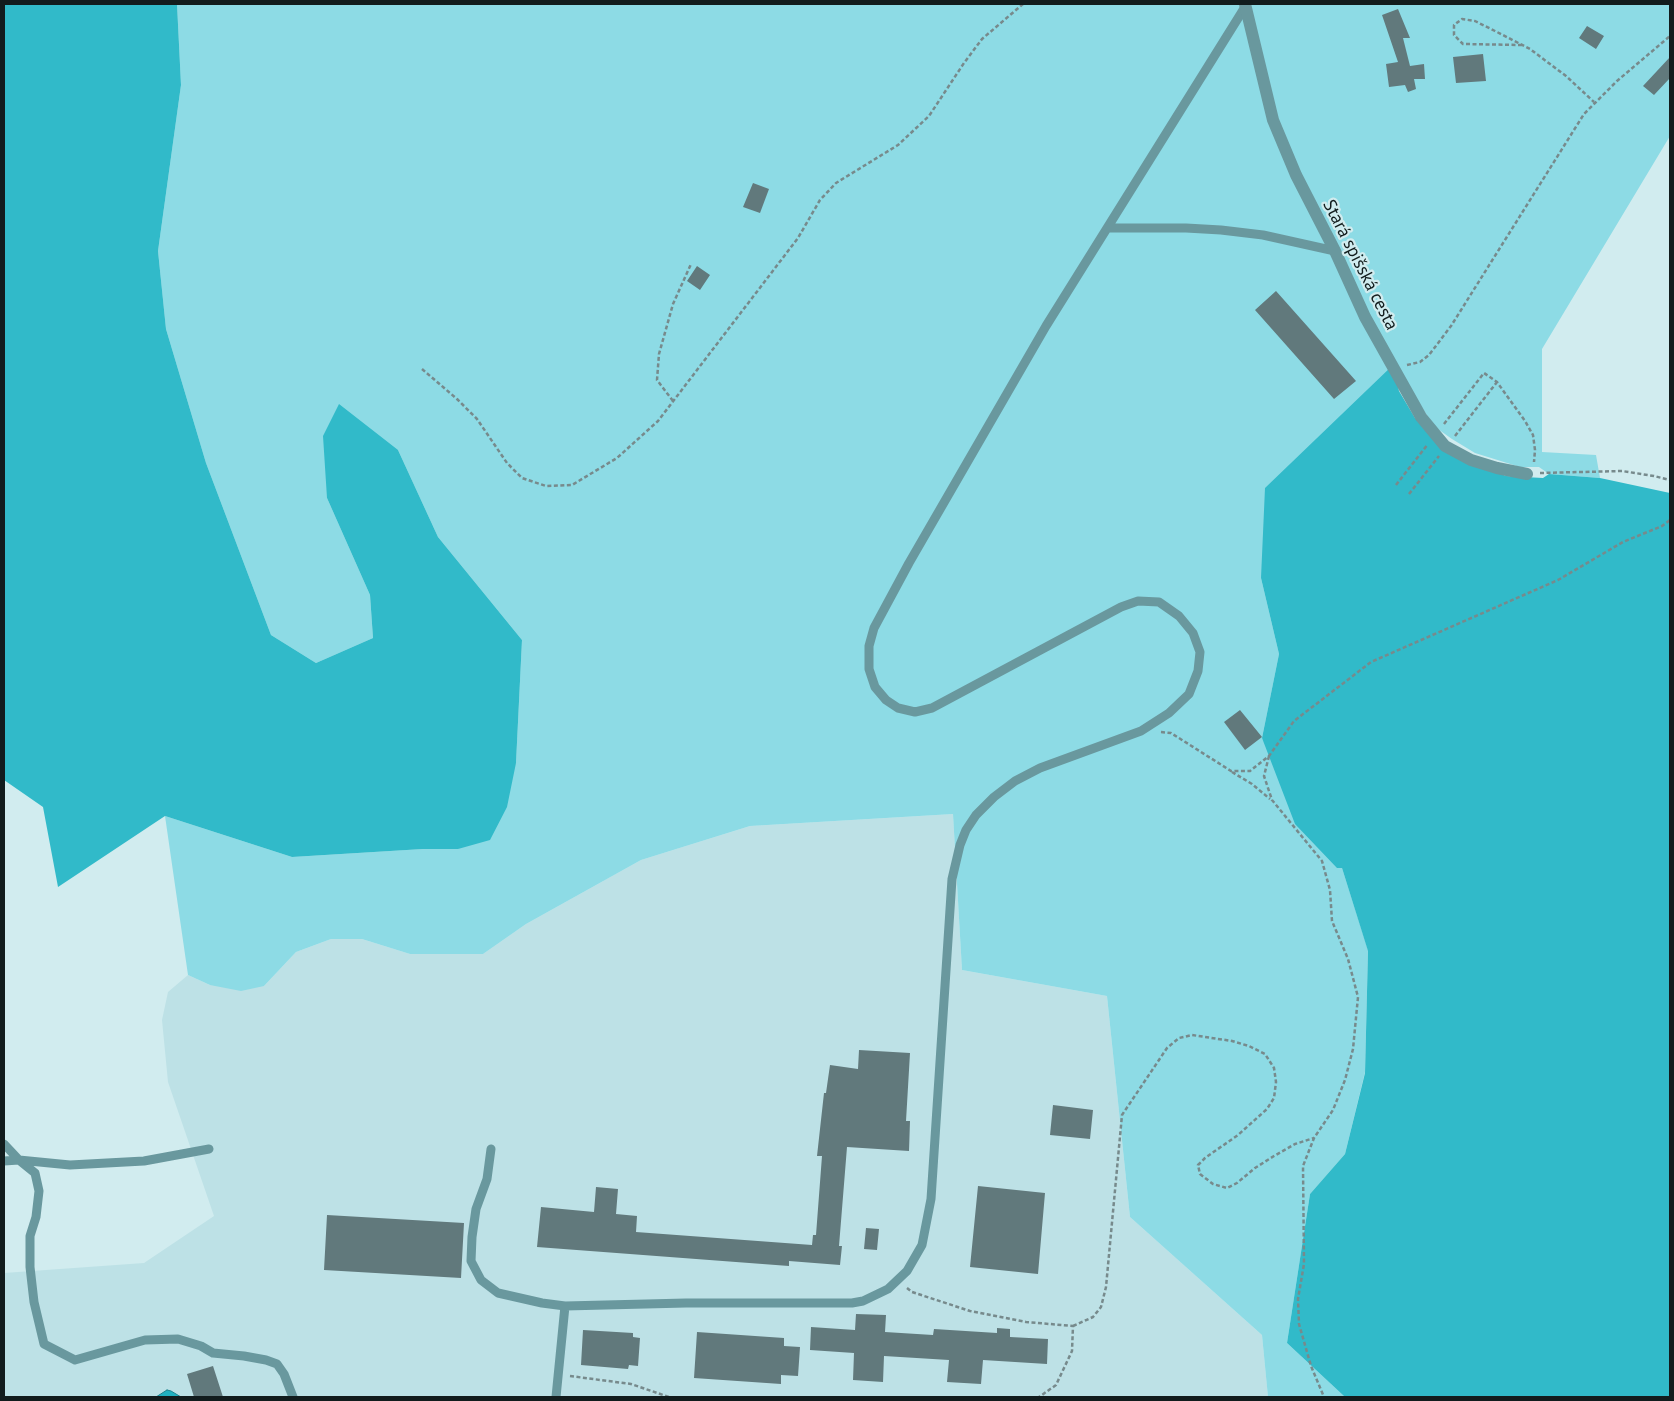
<!DOCTYPE html>
<html>
<head>
<meta charset="utf-8">
<style>
  body { margin:0 }
  #map { position:relative; width:1674px; height:1401px; overflow:hidden; background:#d1ecef; font-family:"PT Sans",sans-serif }
  canvas { display:block }
  .frame { position:absolute; inset:0; border:5px solid #121c1d; pointer-events:none }
</style>
</head>
<body>
<div id="map">
<canvas width="1674" height="1401"></canvas>
<div class="frame"></div>
</div>
<script>
const ctx = document.querySelector('canvas').getContext('2d');
ctx.lineJoin = 'round';
function fillPath(path, color) { ctx.fillStyle = color; ctx.fill(path, 'evenodd'); }
const toPath = rows => new Path2D(rows.map(r => 'M' + r).join(''));
function stroke(path, color, width, dash) { ctx.strokeStyle = color; ctx.lineWidth = width; ctx.lineCap = dash ? 'butt' : 'round'; ctx.setLineDash(dash || []); ctx.stroke(path); }
function write(font, color, halo, rows, align = 'center') {
  ctx.font = font + ' "PT Sans",sans-serif'; ctx.lineWidth = 4.5; ctx.setLineDash([]); ctx.textBaseline = 'middle'; ctx.strokeStyle = halo; ctx.fillStyle = color; for (const [text, x, y, turn = 0] of rows) {
    ctx.save(); ctx.translate(x, y); ctx.rotate((+turn || 0) * Math.PI / 180); ctx.textAlign = isNaN(turn) ? turn : align; if (halo) ctx.strokeText(text, 0, 0); ctx.fillText(text, 0, 0); ctx.restore();
  }
}
fillPath(toPath([
  [953,814,962,970,1107,996,1130,1217,1262,1335,1268,1397,4,1397,4,1273,144,1263,214,1216,168,1082,162,1020,168,992,188,975,210,985,264,986,296,952,331,939,362,939,410,954,483,954,526,924,641,860,750,826]
]), '#bde1e6');
fillPath(toPath([
  [177,4,1670,4,1670,136,1542,349,1542,452,1596,455,1600,478,1549,474,1539,467,1520,467,1475,453,1452,439,1435,427,1393,365,1261,578,1279,654,1262,738,1342,868,1368,950,1365,1072,1345,1154,1310,1194,1287,1343,1345,1397,1268,1397,1262,1335,1130,1217,1107,996,962,970,953,814,750,826,641,860,526,924,483,954,410,954,362,939,331,939,296,952,264,986,241,991,210,985,188,975,165,816,292,857,423,849,458,849,516,763,522,640,438,537,398,450,327,498,370,595,373,638,316,663,271,635,206,463,166,329,158,251,181,85]
]), '#8ddbe5');
fillPath(toPath([
  [4,4,177,4,181,85,158,251,166,329,206,463,271,635,316,663,373,638,370,595,327,498,323,436,339,404,398,450,438,537,522,640,516,763,507,807,490,840,458,849,423,849,292,857,165,816,58,887,43,807,4,780],
  [1393,365,1399,391,1415,418,1442,449,1506,476,1543,478,1549,474,1600,478,1670,493,1670,1397,1345,1397,1287,1343,1310,1194,1345,1154,1365,1073,1368,951,1342,868,1337,868,1295,824,1262,738,1279,654,1261,578,1265,488]
]), '#31bac9');
const water = toPath([
  [167,1390,171,1391,181,1397,156,1397,167,1390]
]);
fillPath(water, '#21b1c0');
stroke(water, '#1c848f', 1);
fillPath(toPath([
  [1398,9,1410,38,1403,38,1410,66,1424,64,1425,79,1414,79,1416,89,1408,92,1405,85,1389,87,1386,64,1398,62,1382,15],
  [1587,26,1604,36,1596,49,1579,38],
  [1483,54,1486,81,1456,83,1453,57],
  [1670,57,1670,78,1654,95,1643,86],
  [753,183,769,189,760,213,743,207],
  [697,266,710,275,700,290,687,281],
  [1276,291,1356,381,1334,399,1255,310],
  [1240,710,1262,737,1245,750,1224,722],
  [859,1050,910,1053,906,1121,910,1121,909,1151,847,1147,839,1246,842,1246,840,1265,789,1261,789,1266,537,1247,541,1207,594,1212,596,1187,618,1189,616,1214,637,1216,636,1232,812,1245,813,1235,816,1235,822,1156,817,1156,824,1093,826,1093,830,1065,858,1069],
  [1053,1105,1093,1110,1090,1139,1050,1135],
  [978,1186,1045,1193,1038,1274,970,1267],
  [327,1215,464,1223,461,1278,324,1270],
  [866,1228,879,1229,877,1250,864,1249],
  [856,1314,886,1315,885,1332,933,1335,934,1329,997,1333,997,1328,1010,1329,1010,1337,1048,1339,1047,1364,983,1360,981,1384,947,1382,949,1360,884,1356,883,1382,853,1380,854,1353,810,1350,811,1327,855,1330],
  [583,1330,633,1333,633,1337,640,1338,638,1366,629,1365,628,1369,581,1365],
  [697,1332,784,1338,784,1346,800,1347,798,1376,781,1375,781,1384,694,1378],
  [213,1366,223,1397,194,1397,187,1374]
]), '#61797c');
stroke(toPath([
  [1522,45,1463,44,1454,35,1454,25,1462,19,1475,21,1495,31,1530,49,1566,76,1594,102],
  [1407,365,1420,362,1429,355,1451,326,1584,114,1617,81,1670,36],
  [422,369,457,399,477,419,507,463,522,478,546,486,572,485,617,458,658,421,798,238,820,200,836,183,898,145,929,116,964,63,982,39,1023,4],
  [673,401,657,380,659,354,673,304,691,264],
  [1444,424,1484,373,1497,382,1525,421,1533,435,1535,450,1534,462],
  [1455,436,1497,382],
  [1540,473,1622,471,1654,476,1670,480],
  [1396,485,1428,444],
  [1409,494,1439,456],
  [1161,732,1171,733,1231,771,1250,771,1269,756,1294,721,1371,662,1558,580,1623,542,1662,526,1670,520],
  [1269,756,1264,776,1272,800,1322,861,1330,890,1332,921,1348,959,1358,997,1353,1049,1345,1080,1333,1110,1314,1138,1303,1166,1304,1264,1298,1299,1299,1324,1311,1366,1324,1397],
  [1232,772,1252,784,1270,799],
  [907,1288,912,1292,970,1311,1026,1322,1073,1326,1072,1351,1056,1385,1039,1397],
  [1073,1326,1093,1317,1101,1307,1106,1287,1122,1115,1167,1048,1179,1038,1192,1035,1232,1041,1249,1046,1265,1054,1274,1068,1276,1082,1274,1098,1267,1109,1238,1135,1205,1158,1198,1165,1200,1174,1213,1184,1227,1188,1237,1183,1255,1168,1274,1156,1295,1144,1314,1138],
  [570,1376,631,1384,669,1397]
]), '#778a8c', 2.5, [4, 2.5]);
stroke(toPath([
  [1107,228,1186,228,1221,230,1263,235,1335,251],
  [4,1144,19,1160,35,1173,39,1191,36,1217,30,1236,30,1267,34,1302,44,1344,75,1360,145,1340,178,1339,201,1346,213,1353,244,1356,266,1360,277,1364,284,1374,293,1397],
  [491,1149,487,1179,476,1209,472,1237,471,1261,481,1280,498,1293,542,1303,565,1306,686,1303,852,1303,863,1301,888,1289,907,1271,922,1245,931,1199,952,879,960,845,966,830,976,815,994,797,1015,781,1040,768,1141,731,1169,713,1189,694,1198,671,1200,652,1193,633,1179,616,1159,602,1138,601,1121,607,932,708,915,712,898,708,886,700,875,687,869,669,869,646,874,628,909,563,1046,326,1245,7],
  [4,1161,19,1160,70,1165,144,1161,209,1149],
  [556,1397,565,1306]
]), '#69989e', 9);
stroke(toPath([
  [1245,4,1273,120,1296,175,1335,251,1365,317,1421,417,1445,446,1471,460,1497,468,1527,474]
]), '#69989e', 12);
write('18px', '#121c1d', '#d1ecef', [
  ["Stará spišská cesta",1360,265,63]
]);
</script>
</body>
</html>
